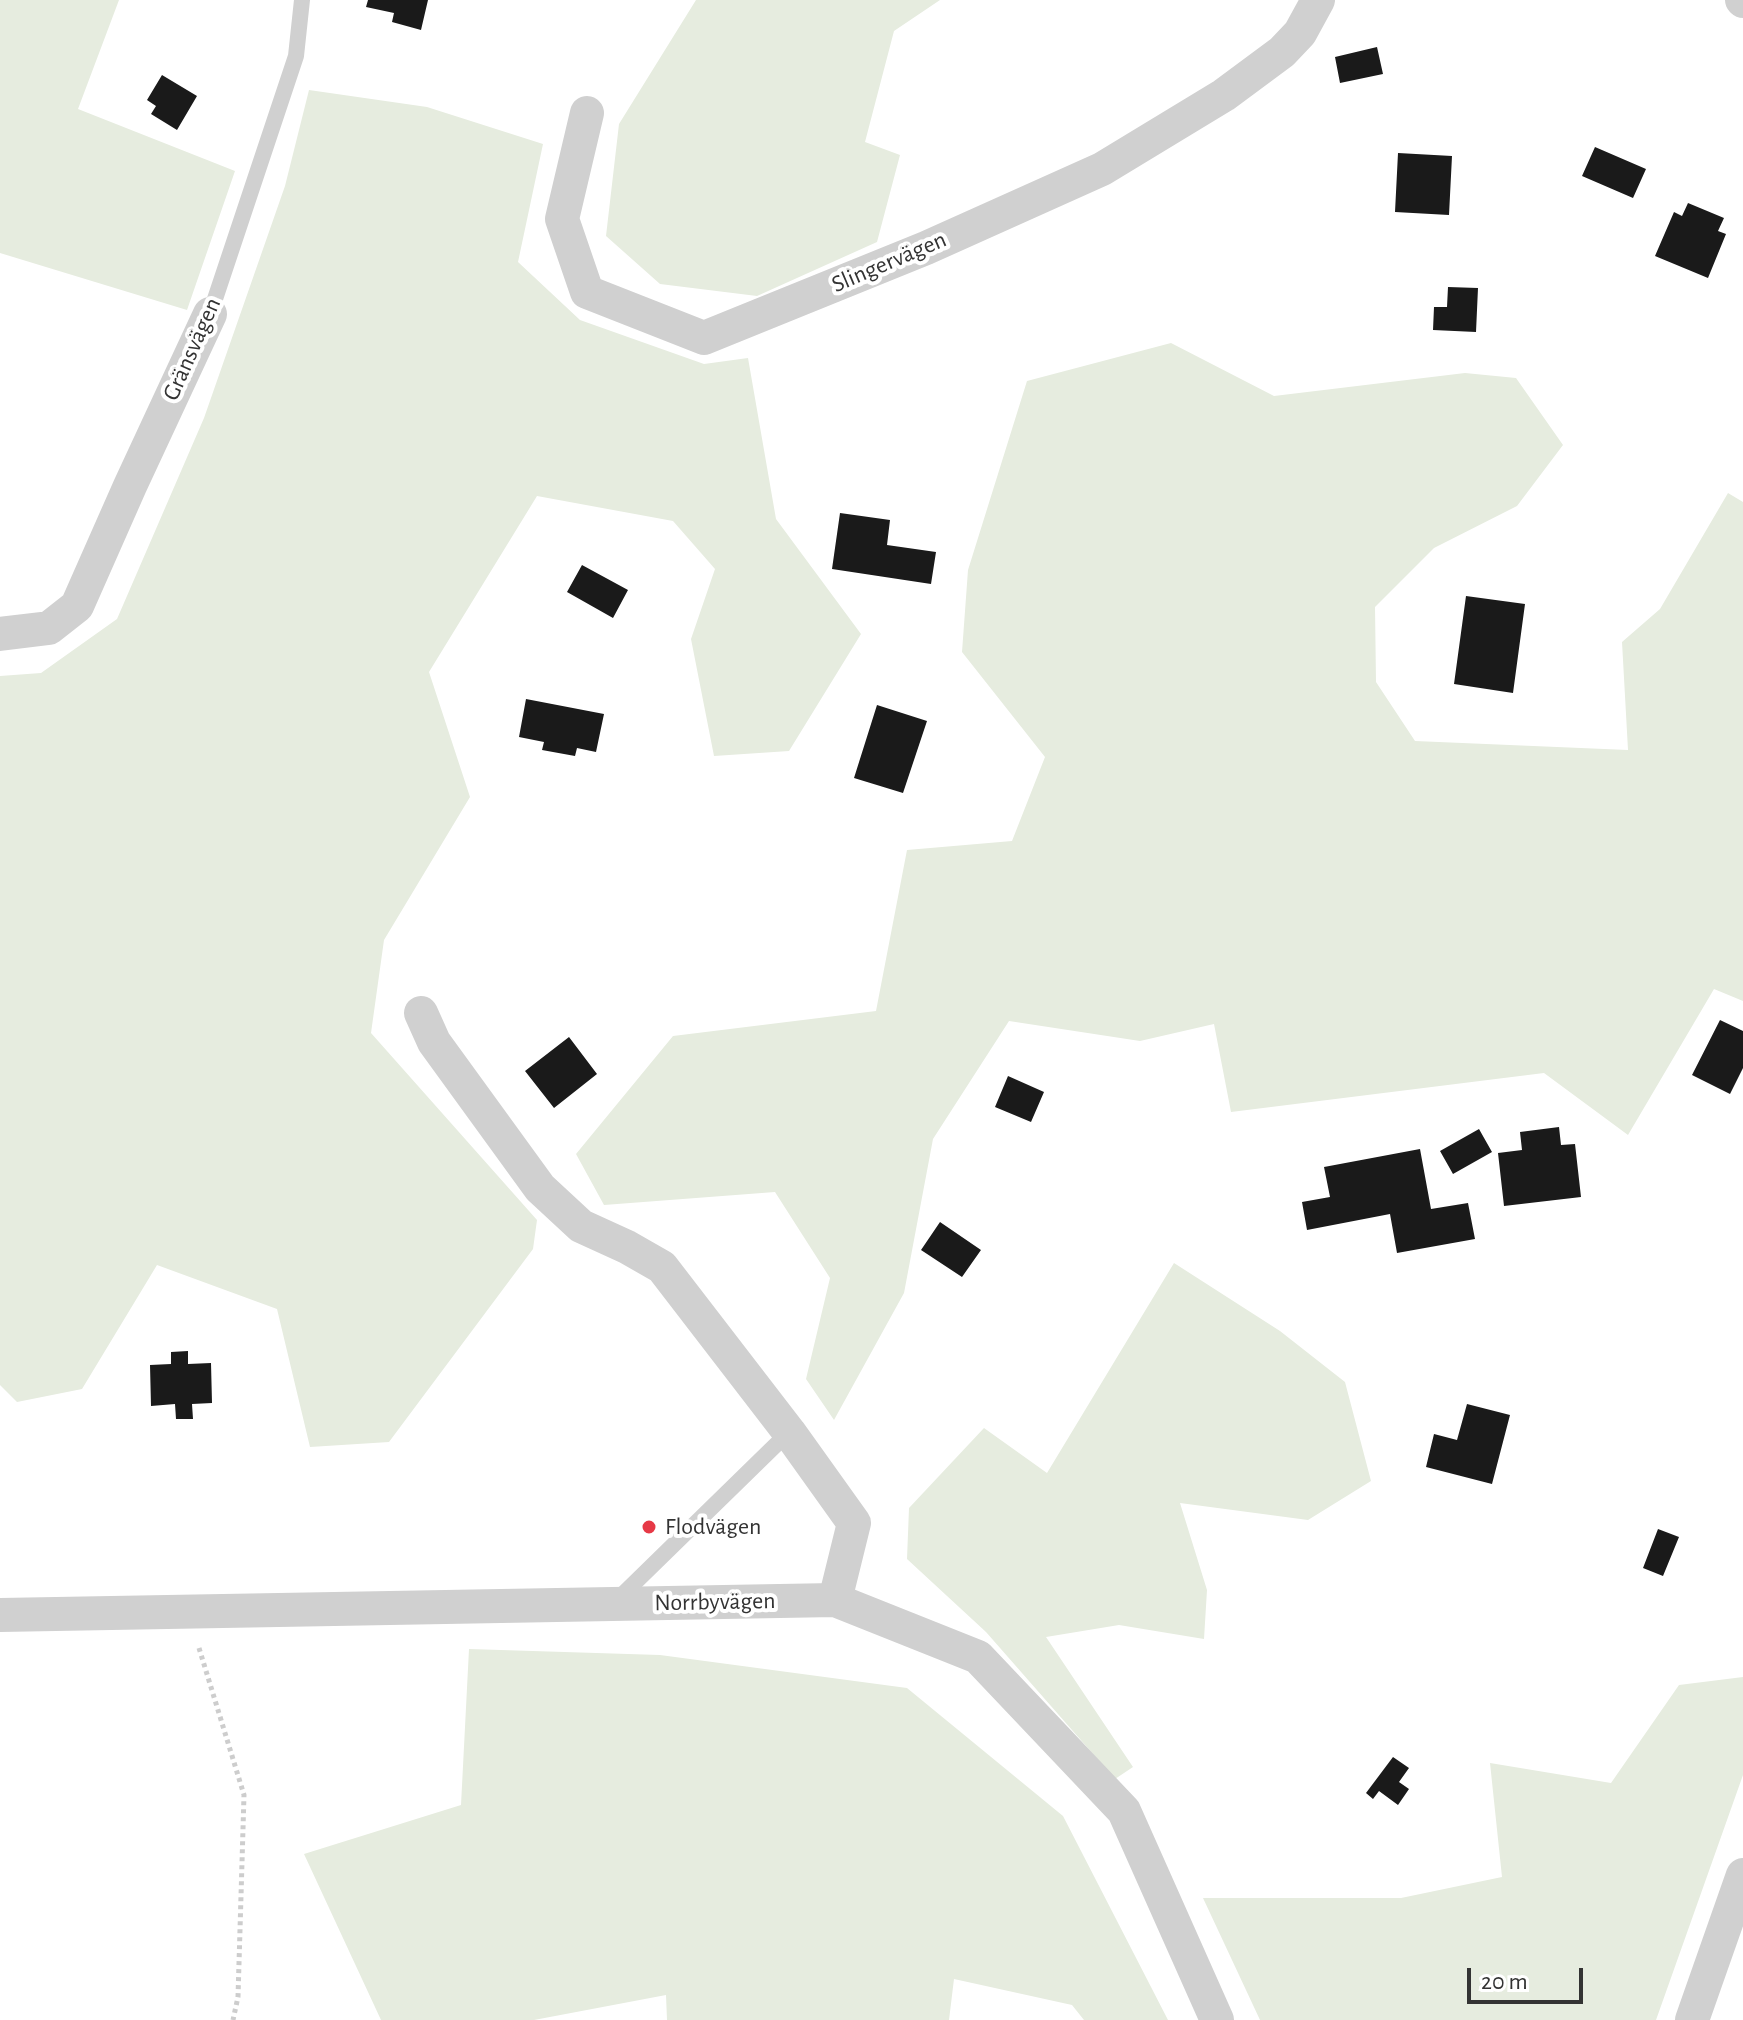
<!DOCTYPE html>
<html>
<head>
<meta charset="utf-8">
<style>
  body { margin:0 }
  #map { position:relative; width:1743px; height:2020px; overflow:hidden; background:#fff; font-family:"Alegreya Sans",sans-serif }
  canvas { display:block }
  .scale { position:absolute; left:1467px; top:1968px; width:116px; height:36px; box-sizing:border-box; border:4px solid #333; border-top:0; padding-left:10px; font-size:24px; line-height:28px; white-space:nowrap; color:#333; -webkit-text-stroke:6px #fff; paint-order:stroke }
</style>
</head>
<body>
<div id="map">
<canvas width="1743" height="2020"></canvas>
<div class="scale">20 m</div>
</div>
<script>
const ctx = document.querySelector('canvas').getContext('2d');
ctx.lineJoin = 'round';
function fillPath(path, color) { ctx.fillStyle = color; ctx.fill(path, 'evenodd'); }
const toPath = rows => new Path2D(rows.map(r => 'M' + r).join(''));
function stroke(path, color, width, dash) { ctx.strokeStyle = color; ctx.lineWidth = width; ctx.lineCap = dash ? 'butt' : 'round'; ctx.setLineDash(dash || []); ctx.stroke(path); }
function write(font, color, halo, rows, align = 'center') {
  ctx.font = font + ' "Alegreya Sans",sans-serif'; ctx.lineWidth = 8; ctx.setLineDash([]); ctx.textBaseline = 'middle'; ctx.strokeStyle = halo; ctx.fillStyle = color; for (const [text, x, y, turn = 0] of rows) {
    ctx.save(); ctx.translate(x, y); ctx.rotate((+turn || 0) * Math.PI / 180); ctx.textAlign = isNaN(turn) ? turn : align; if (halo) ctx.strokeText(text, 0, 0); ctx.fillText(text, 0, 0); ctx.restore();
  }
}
fillPath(toPath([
  [0,0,119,0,78,109,235,171,187,310,0,253],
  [696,0,940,0,894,31,865,142,900,155,877,242,757,296,660,284,606,236,619,124],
  [309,90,427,107,543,144,518,262,580,320,704,364,748,358,776,519,861,634,789,751,714,756,691,639,715,569,673,521,537,496,429,672,470,797,384,940,371,1033,537,1220,533,1249,389,1442,310,1447,277,1309,157,1265,82,1389,17,1402,0,1385,0,676,41,673,117,619,204,418,285,186],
  [1171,343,1274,396,1465,373,1516,378,1563,445,1517,506,1434,548,1375,607,1376,682,1415,741,1628,750,1622,642,1660,609,1728,493,1743,502,1743,1001,1714,989,1628,1135,1544,1073,1231,1112,1214,1024,1140,1041,1009,1021,933,1139,904,1293,834,1420,806,1379,830,1278,775,1192,604,1205,576,1154,673,1036,876,1011,907,850,1012,841,1045,757,962,652,968,570,1027,381],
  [1174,1263,1280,1331,1345,1382,1371,1481,1308,1520,1180,1503,1207,1590,1204,1639,1119,1625,1046,1637,1133,1767,1115,1779,986,1632,907,1559,909,1508,984,1428,1047,1473],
  [469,1649,660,1655,907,1688,1063,1816,1168,2020,1084,2020,1072,2005,954,1979,949,2020,667,2020,666,1995,534,2020,381,2020,304,1854,461,1805],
  [1743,1677,1743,1775,1656,2020,1260,2020,1203,1898,1401,1898,1502,1877,1490,1763,1611,1783,1679,1685]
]), '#e6ecdf');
fillPath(toPath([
  [368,0,428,0,421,30,392,22,394,13,366,7],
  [1377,47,1383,74,1340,83,1335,57],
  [162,75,197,96,177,130,151,114,156,106,147,100],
  [1595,147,1646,169,1633,198,1582,176],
  [1398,153,1452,156,1449,215,1395,212],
  [1688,203,1724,218,1718,231,1726,234,1708,278,1655,256,1674,212,1682,216],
  [1448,287,1478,288,1476,332,1433,330,1434,307,1447,307],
  [840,513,890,520,887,545,936,552,931,584,832,569],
  [582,565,628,590,613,618,567,592],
  [1466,596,1525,604,1513,693,1454,684],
  [526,699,604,714,596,752,577,748,575,756,542,750,544,742,519,737],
  [877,705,927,721,903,793,854,778],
  [1720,1020,1743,1031,1743,1068,1730,1094,1692,1075],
  [569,1037,597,1074,554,1108,525,1071],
  [1008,1076,1044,1092,1031,1122,995,1107],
  [1559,1127,1561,1145,1575,1144,1581,1197,1504,1206,1498,1153,1522,1150,1520,1132],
  [1479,1129,1492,1152,1453,1174,1440,1151],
  [1420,1149,1431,1209,1468,1203,1475,1239,1397,1253,1390,1214,1307,1230,1302,1202,1330,1197,1324,1167],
  [940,1222,981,1250,962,1277,921,1250],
  [188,1351,188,1364,211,1363,212,1403,192,1404,193,1419,176,1419,175,1404,151,1406,150,1365,171,1364,171,1352],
  [1467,1404,1510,1415,1492,1484,1426,1467,1434,1434,1457,1440],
  [1658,1529,1679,1537,1663,1576,1643,1568],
  [1393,1757,1409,1768,1399,1782,1409,1789,1398,1805,1379,1791,1373,1799,1366,1793]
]), '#1a1a1a');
stroke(toPath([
  [199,1648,244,1795,238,1997,233,2020]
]), '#cdcdcd', 5, [4, 4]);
stroke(toPath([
  [210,314,296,56,302,0],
  [616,1601,789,1432]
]), '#d0d0d0', 16);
stroke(toPath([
  [1742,0,1743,1],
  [587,113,562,219,587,292,704,338,926,248,1102,169,1224,95,1282,52,1300,33,1318,0],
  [0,634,49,628,77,606,130,486,210,314],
  [421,1013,434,1042,540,1188,581,1226,627,1247,662,1267,789,1432,854,1523,835,1600],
  [0,1615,835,1600,978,1657,1124,1811,1217,2020],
  [1692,2020,1743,1875]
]), '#d0d0d0', 34);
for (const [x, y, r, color] of [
  [649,1527,8,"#e63946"]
]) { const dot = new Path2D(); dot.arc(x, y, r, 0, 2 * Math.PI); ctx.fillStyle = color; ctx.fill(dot); stroke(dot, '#fff', 3); }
write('24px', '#333', '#fff', [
  ["Slingervägen",889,262,-23],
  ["Gränsvägen",192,349,-66],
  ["Norrbyvägen",715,1602,-1]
]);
write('24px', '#333', '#fff', [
  ["Flodvägen",665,1527]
], 'left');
</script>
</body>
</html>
